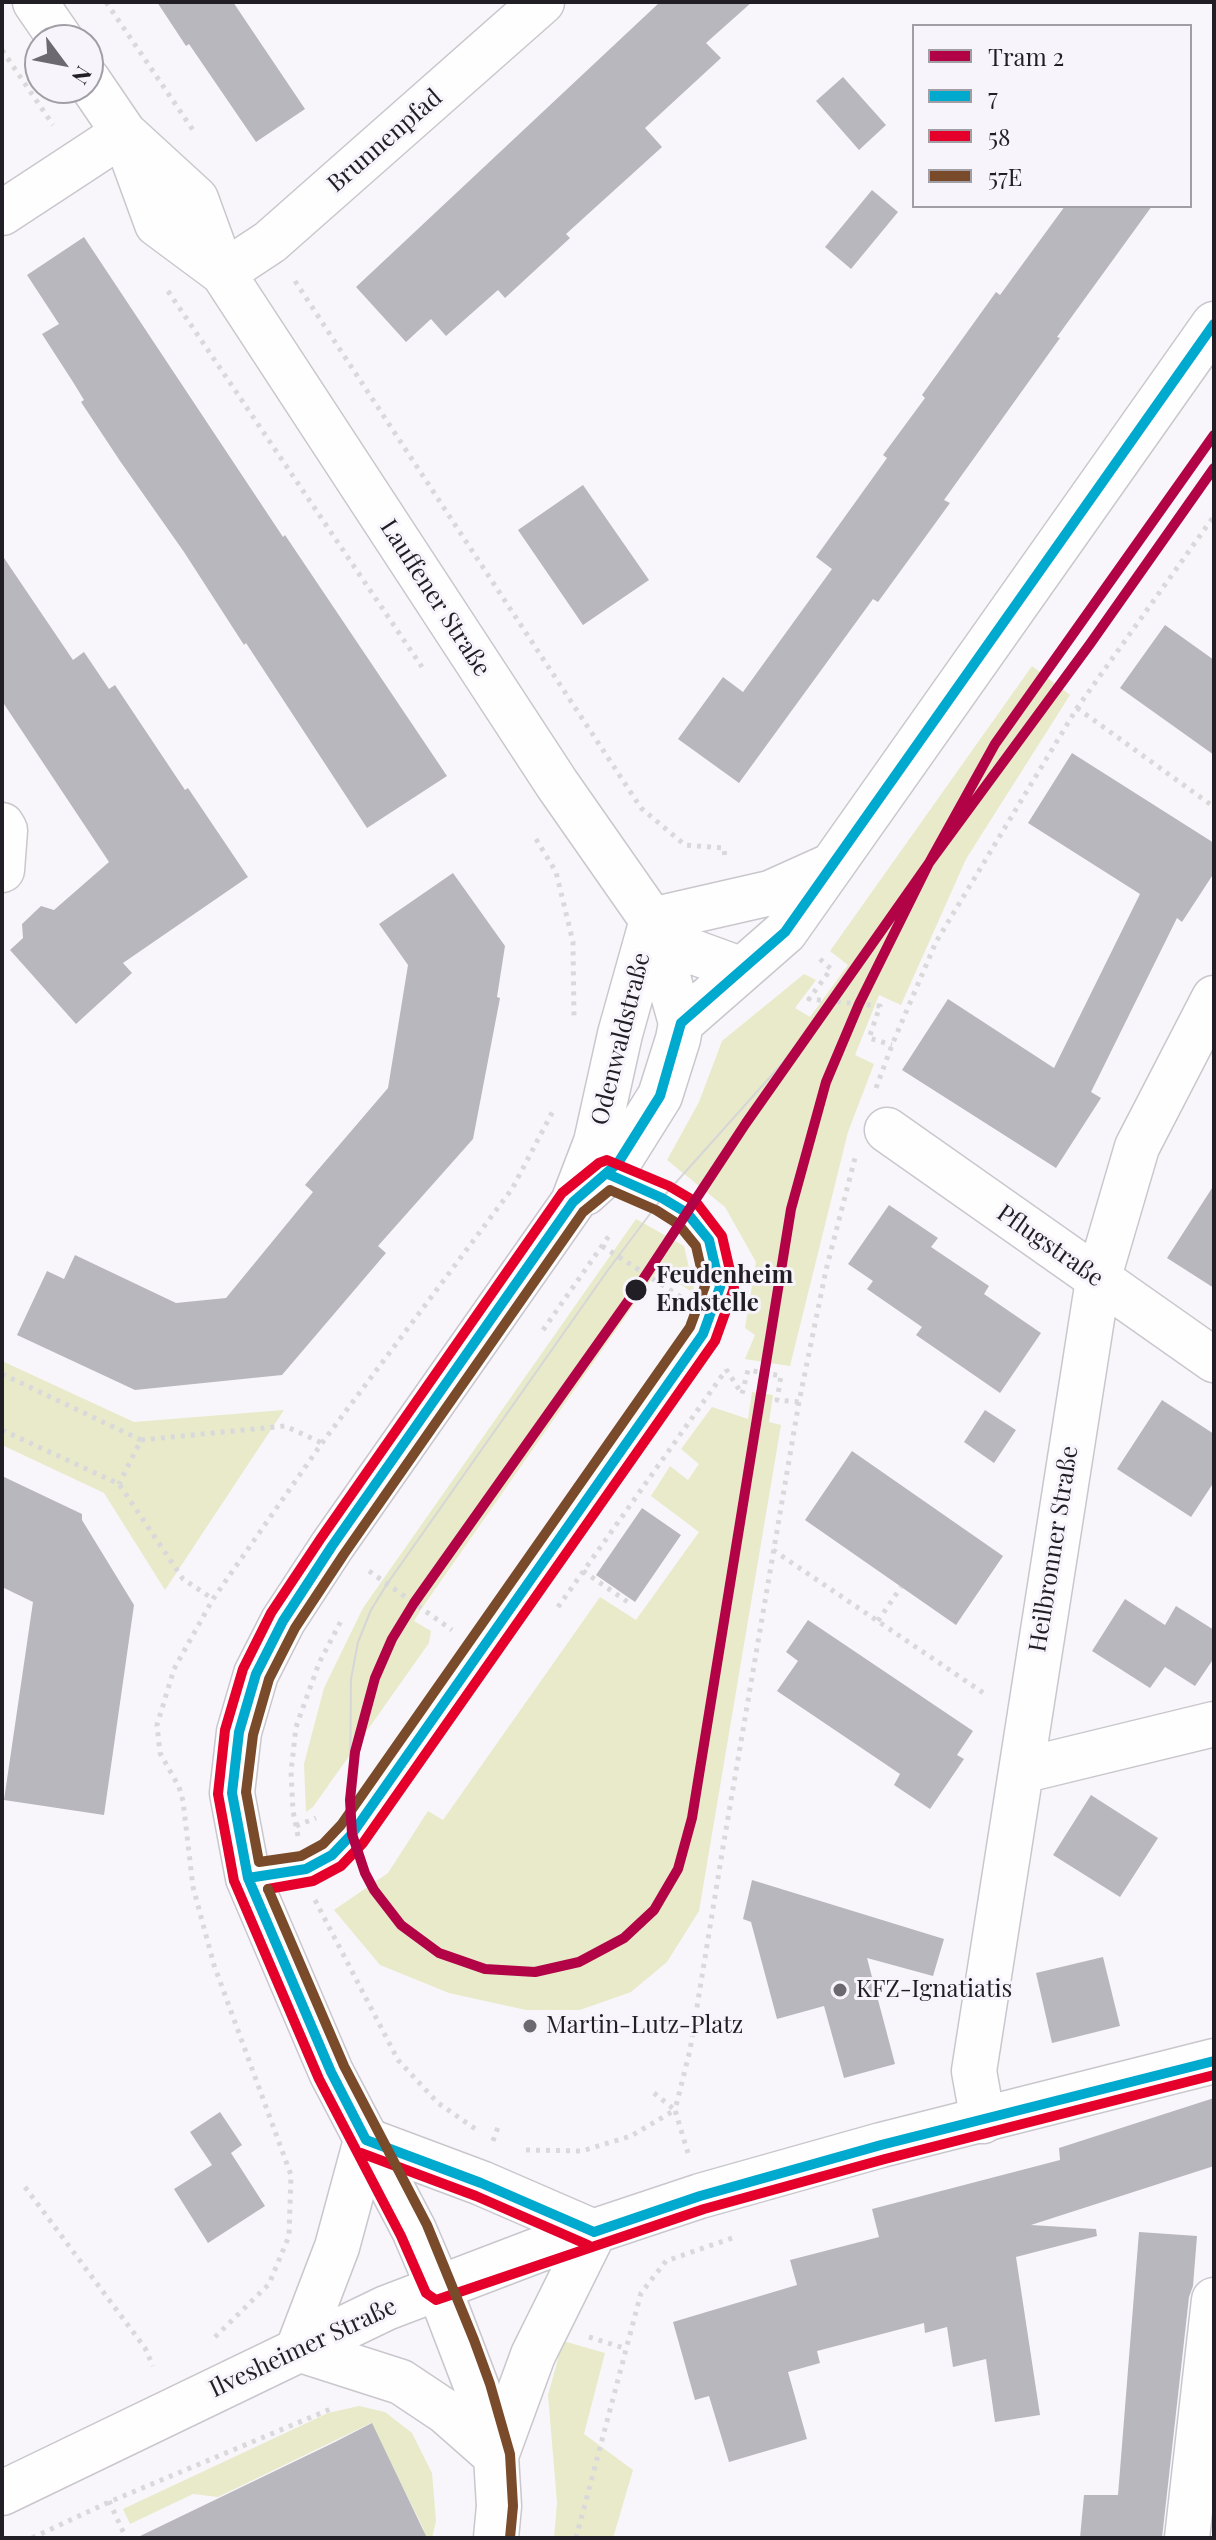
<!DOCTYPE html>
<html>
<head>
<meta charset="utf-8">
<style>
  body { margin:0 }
  #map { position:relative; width:1216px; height:2540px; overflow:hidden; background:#f8f6fa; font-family:"Playfair Display",serif }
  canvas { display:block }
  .frame { position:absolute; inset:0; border:4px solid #211e26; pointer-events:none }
  .legend { position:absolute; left:912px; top:24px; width:280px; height:184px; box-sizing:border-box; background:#f7f4fc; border:2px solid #a19ea6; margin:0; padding:10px 14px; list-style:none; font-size:24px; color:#211e26 }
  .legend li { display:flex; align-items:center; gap:16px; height:40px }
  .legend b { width:40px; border:2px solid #a19ea6 }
  .north { position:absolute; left:24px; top:24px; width:80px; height:80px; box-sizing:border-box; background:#f7f4fc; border:2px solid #a19ea6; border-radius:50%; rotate:122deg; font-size:22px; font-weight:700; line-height:32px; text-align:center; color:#211e26 }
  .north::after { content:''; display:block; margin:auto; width:28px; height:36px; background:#6c6a70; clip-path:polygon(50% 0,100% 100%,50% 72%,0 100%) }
</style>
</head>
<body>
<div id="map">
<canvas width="1216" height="2540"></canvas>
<div class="frame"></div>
<ul class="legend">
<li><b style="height:10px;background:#b10346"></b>Tram 2</li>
<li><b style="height:10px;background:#00a9ce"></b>7</li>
<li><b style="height:10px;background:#e4002b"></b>58</li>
<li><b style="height:10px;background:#7a4b2a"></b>57E</li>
</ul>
<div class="north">N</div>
</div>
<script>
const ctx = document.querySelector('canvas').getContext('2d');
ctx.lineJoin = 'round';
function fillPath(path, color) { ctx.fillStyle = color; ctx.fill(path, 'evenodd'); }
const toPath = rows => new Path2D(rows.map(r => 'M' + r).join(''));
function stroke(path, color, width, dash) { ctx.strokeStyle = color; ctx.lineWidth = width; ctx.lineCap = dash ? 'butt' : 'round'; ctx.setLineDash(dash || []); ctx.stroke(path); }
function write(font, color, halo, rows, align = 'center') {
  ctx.font = font + ' "Playfair Display",serif'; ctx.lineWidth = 6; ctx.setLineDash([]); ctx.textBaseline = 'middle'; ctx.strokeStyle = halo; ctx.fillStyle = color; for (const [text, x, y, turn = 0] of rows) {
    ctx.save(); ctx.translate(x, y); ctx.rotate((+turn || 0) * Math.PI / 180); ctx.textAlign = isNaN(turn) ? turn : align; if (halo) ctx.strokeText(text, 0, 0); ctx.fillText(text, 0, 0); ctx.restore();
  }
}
fillPath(toPath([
  [1032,666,1070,695,966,859,901,1005,879,995,855,1055,874,1064,848,1132,790,1366,745,1359,755,1335,745,1328,756,1262,725,1207,667,1160,699,1102,722,1041,804,974,816,980,795,1008,810,1017,848,965,830,951],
  [636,1219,684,1246,695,1294,658,1270,422,1608,414,1621,431,1631,429,1643,313,1807,306,1812,304,1764,324,1688,363,1608],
  [2,1361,134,1422,284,1410,165,1590,104,1493,2,1445],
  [752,1392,773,1395,769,1422,781,1425,699,1911,667,1962,631,1992,580,2010,526,2010,449,1993,380,1965,334,1910,388,1873,428,1811,443,1820,600,1597,636,1620,699,1532,651,1496,670,1466,688,1480,699,1464,681,1449,712,1407,748,1419],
  [563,2341,605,2353,584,2434,633,2470,613,2538,554,2538,557,2503,548,2395],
  [359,2406,385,2412,412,2433,432,2473,436,2521,432,2538,409,2538,424,2530,371,2423,218,2497,193,2494,130,2524,123,2509,328,2413]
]), '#e8eaca');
fillPath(toPath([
  [157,2,233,2,305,109,256,142,189,44,186,46],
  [660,2,752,2,706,43,721,58,645,128,662,147,566,234,570,238,505,298,498,290,446,336,431,319,406,342,356,287],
  [843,77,886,125,859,150,816,101],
  [872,190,898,212,851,269,825,247],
  [1065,206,1152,206,1057,337,1060,338,944,500,950,503,878,602,873,599,739,783,678,739,723,677,743,692,832,569,816,557,887,458,883,455,925,398,922,395,996,292,1000,295],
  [84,237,283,537,285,535,447,776,367,828,246,643,244,645,184,552,120,461,81,402,84,400,73,382,42,334,59,324,27,275],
  [583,485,649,580,583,625,518,530],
  [2,555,73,660,84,652,109,689,115,685,185,790,188,788,248,877,123,963,132,973,76,1024,10,950,23,938,22,924,41,906,54,910,109,862,2,701],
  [1165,625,1214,660,1214,755,1120,688],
  [1072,753,1214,843,1214,873,1182,922,1177,918,1091,1092,1101,1098,1056,1168,902,1070,948,999,1054,1068,1140,894,1028,823],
  [453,873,505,946,497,997,500,998,473,1139,378,1246,386,1253,282,1375,135,1390,17,1335,47,1271,64,1279,75,1255,176,1303,226,1298,313,1192,305,1185,388,1088,408,965,379,924],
  [1214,1185,1214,1288,1167,1258],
  [889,1205,938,1238,931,1247,989,1286,984,1294,1041,1333,1000,1393,916,1335,922,1327,867,1289,873,1281,848,1264],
  [1162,1400,1214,1434,1214,1482,1191,1517,1117,1469],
  [985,1410,1016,1430,994,1463,964,1442],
  [852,1451,1003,1556,956,1625,805,1520],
  [2,1476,82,1514,82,1520,134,1605,104,1815,4,1800,33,1602,2,1587],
  [642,1508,681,1535,635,1602,596,1575],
  [1125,1599,1165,1625,1176,1606,1214,1630,1214,1658,1195,1686,1165,1667,1150,1688,1092,1651],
  [808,1620,973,1731,957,1755,964,1759,930,1809,894,1785,900,1774,777,1691,798,1661,786,1652],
  [1091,1795,1158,1838,1120,1897,1053,1855],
  [752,1880,944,1939,933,1976,867,1958,895,2064,844,2078,824,2006,777,2019,751,1922,743,1919],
  [1103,1957,1120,2026,1052,2043,1036,1973],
  [1214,2098,1214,2166,1031,2225,1096,2229,1097,2236,1016,2257,1040,2415,995,2422,986,2359,953,2367,947,2327,925,2333,924,2323,817,2351,820,2363,788,2372,807,2439,729,2462,709,2396,695,2400,673,2322,797,2285,790,2260,879,2237,872,2209,1060,2160,1059,2148],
  [220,2112,242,2145,231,2153,265,2206,208,2243,174,2189,212,2165,190,2132],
  [1139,2232,1197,2236,1193,2286,1189,2297,1162,2538,1080,2538,1084,2495,1118,2495],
  [372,2423,427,2538,136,2538,335,2442]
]), '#b8b7bd');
const service = toPath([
  [248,1878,306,1869,332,1855,352,1834,703,1334,720,1287,709,1240,687,1213,662,1198,608,1174]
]);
const minor = toPath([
  [35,2,61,40],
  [88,80,124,133,196,199,223,273,557,784,652,920,688,950,740,969],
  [126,139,157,224,223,273],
  [2,213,124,133],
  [223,273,270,242,542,2],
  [2,825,5,830,2,870],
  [652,920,770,893,830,866],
  [681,1023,785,932,1214,324],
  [887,1130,1214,1360],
  [585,1193,618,1163,660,1096,678,1039,681,1023,652,920],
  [1021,1771,1214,1724],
  [983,2121,974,2071,1098,1280,1137,1147,1214,998],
  [438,2286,414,2230,331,2072,248,1878,232,1793,239,1732,256,1674,283,1621,332,1546,573,1202,596,1142,620,1034,652,920],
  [1187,2538,1214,2300]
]);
const tertiary = toPath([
  [438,2286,477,2388,496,2456,499,2506,496,2538],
  [298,2349,337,2247,366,2140,481,2183,594,2232],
  [298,2349,401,2382,446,2412,496,2456],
  [496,2456,533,2355,594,2232],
  [2,2493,386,2308,538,2250,700,2196,881,2145,1214,2061]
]);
stroke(service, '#c9c7cd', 25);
stroke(minor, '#c9c7cd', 47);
stroke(tertiary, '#c9c7cd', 47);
stroke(toPath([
  [106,2,195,133],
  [2,50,53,125],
  [295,281,641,808,685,845,724,848,725,859],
  [168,291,422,667],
  [1077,708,1214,807],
  [536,839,556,872,573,942,574,1021],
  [820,959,831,969,809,999,880,1006,869,1038,892,1045],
  [876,1088,892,1045,936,942,1077,708,1214,516],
  [602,1246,681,1297],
  [543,1330,611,1233],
  [726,1369,742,1394,748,1370,781,1376,777,1400,799,1402],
  [2,1374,141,1440,119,1484],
  [2,1430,119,1484,183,1579,213,1599],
  [141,1440,285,1426,322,1443],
  [773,1550,988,1696],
  [369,1571,452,1630],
  [583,1571,632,1605],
  [558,1607,726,1370],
  [878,1621,901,1587],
  [296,1826,316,1818],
  [298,1836,293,1811,291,1772,296,1727,319,1663,341,1621],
  [315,1900,398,2060,438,2103,477,2130],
  [654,2093,675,2110],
  [493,2141,499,2124],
  [526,2150,582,2151,631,2136,675,2110],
  [688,2153,675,2110,690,2050,723,1847,799,1402,826,1270,855,1158],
  [25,2187,145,2348,153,2366],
  [215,2337,269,2284,289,2236,291,2175,214,1965,193,1887,183,1801,179,1787,160,1753,157,1725,174,1669,213,1599,322,1443,512,1189,554,1109],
  [589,2337,627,2349],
  [109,2501,126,2538],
  [32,2538,109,2502,333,2408],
  [576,2538,641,2293,666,2261,735,2237]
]), '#d9d9db', 5, [4, 6]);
stroke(service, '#fefefe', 22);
stroke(minor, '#fefefe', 44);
stroke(tertiary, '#fefefe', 44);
stroke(toPath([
  [350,1800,351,1679,358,1642,371,1610,387,1584,608,1270,662,1198,780,1066,827,1008]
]), '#d6d6d7', 2);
stroke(toPath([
  [248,1878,306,1869,332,1855,352,1834,703,1334,720,1287,709,1240,687,1213,662,1198,608,1174],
  [366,2140,331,2072,248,1878,232,1793,239,1732,256,1674,283,1621,332,1546,573,1202,618,1163,660,1096,681,1023,785,932,1214,324],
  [366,2140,481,2183,594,2232],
  [594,2232,700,2196,881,2145,1214,2061]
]), '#00a9ce', 10);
stroke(toPath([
  [234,1881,218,1794,225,1730,243,1669,271,1613,321,1538,562,1193,599,1163,607,1160,669,1186,696,1202,722,1236,734,1288,715,1341,363,1843,341,1866,313,1881,268,1889],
  [235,1883,319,2079,401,2236,426,2293,436,2300,704,2209,885,2159,1214,2075],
  [361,2153,476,2196,588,2245]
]), '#e4002b', 10);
stroke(toPath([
  [610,1190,656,1210,678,1224,696,1246,705,1286,690,1327,341,1825,323,1844,301,1856,259,1862,246,1792,253,1735,269,1679,295,1628,344,1554,583,1212,610,1190],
  [268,1889,344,2066,427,2225,474,2340,490,2384,510,2454,513,2506,510,2538]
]), '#7a4b2a', 10);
stroke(toPath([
  [929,863,859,1004,826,1082,791,1209,692,1818,678,1869,654,1910,624,1938,579,1962,535,1972,485,1969,439,1953,401,1925,374,1890,365,1873,352,1834,350,1800,355,1752,375,1678,392,1639,414,1603,636,1290,746,1123,929,863],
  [929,863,995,744,1214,435],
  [929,863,1090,644,1214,468]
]), '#b10346', 10);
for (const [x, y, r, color] of [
  [636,1290,12,"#211e26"],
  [840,1990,8,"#6c6a70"],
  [530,2026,8,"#6c6a70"]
]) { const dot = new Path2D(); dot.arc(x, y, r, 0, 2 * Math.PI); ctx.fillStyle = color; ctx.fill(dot); stroke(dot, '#f7f4fc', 3); }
write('24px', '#211e26', '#f7f4fc', [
  ["Brunnenpfad",385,141,-41],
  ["Lauffener Straße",435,598,57],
  ["Odenwaldstraße",621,1039,-76],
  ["Pflugstraße",1050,1246,35],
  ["Heilbronner Straße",1054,1549,-81],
  ["Ilvesheimer Straße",303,2348,-25]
]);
write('bold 24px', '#211e26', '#f7f4fc', [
  ["Feudenheim",656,1276],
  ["Endstelle",656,1304]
], 'left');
write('24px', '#211e26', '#f7f4fc', [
  ["KFZ-Ignatiatis",856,1990],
  ["Martin-Lutz-Platz",546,2026]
], 'left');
</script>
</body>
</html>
